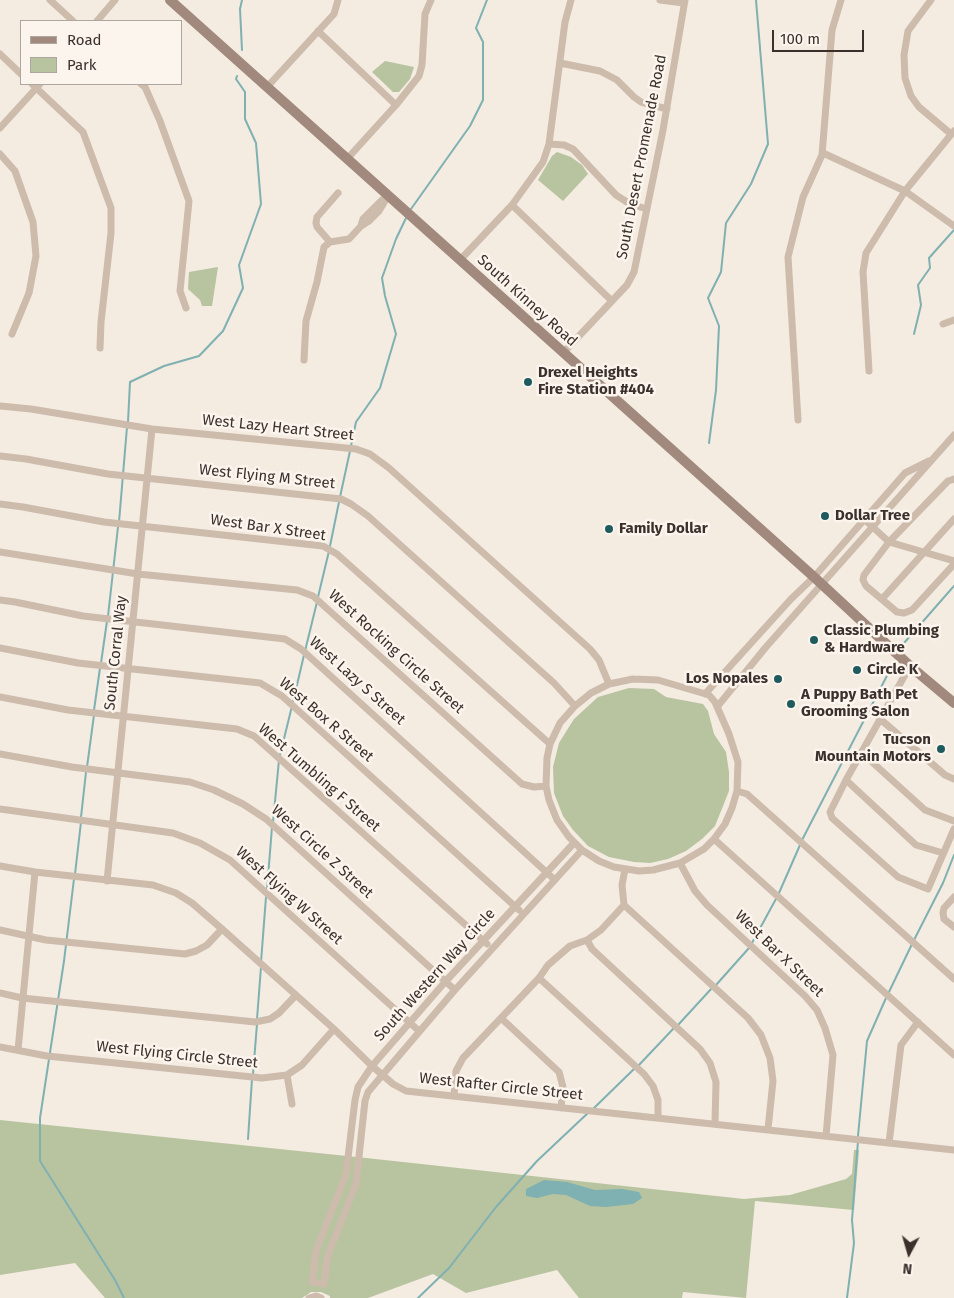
<!DOCTYPE html>
<html>
<head>
<meta charset="utf-8">
<style>
  body { margin:0 }
  #map { position:relative; width:954px; height:1298px; overflow:hidden; background:#f4ebe1; font-family:"Fira Sans",sans-serif }
  canvas { display:block }
  .legend { position:absolute; left:20px; top:20px; width:162px; height:65px; box-sizing:border-box; background:#fbf5ee; border:1px solid #aea6a0; margin:0; padding:6px 9px; list-style:none; font-size:15px; color:#3b302b }
  .legend li { display:flex; align-items:center; gap:10px; height:25px }
  .legend b { width:25px; border:1px solid #aea6a0 }
  .north { position:absolute; left:884px; top:1228px; width:50px; height:50px; -webkit-text-stroke:4px #fbf5ee; paint-order:stroke; rotate:186deg; font-size:14px; font-weight:700; line-height:20px; text-align:center; color:#3b302b }
  .north::after { content:''; display:block; margin:auto; width:18px; height:22px; background:#3b302b; clip-path:polygon(50% 0,100% 100%,50% 72%,0 100%) }
  .scale { position:absolute; left:772px; top:30px; width:92px; height:22px; box-sizing:border-box; border:2px solid #3b302b; border-top:0; padding-left:6px; font-size:15px; line-height:18px; white-space:nowrap; color:#3b302b; -webkit-text-stroke:4px #fbf5ee; paint-order:stroke }
</style>
</head>
<body>
<div id="map">
<canvas width="954" height="1298"></canvas>
<ul class="legend">
<li><b style="height:6px;background:#a18a7d"></b>Road</li>
<li><b style="height:14px;background:#b8c4a0"></b>Park</li>
</ul>
<div class="north">N</div>
<div class="scale">100 m</div>
</div>
<script>
const ctx = document.querySelector('canvas').getContext('2d');
ctx.lineJoin = 'round';
function fillPath(path, color) { ctx.fillStyle = color; ctx.fill(path, 'evenodd'); }
const toPath = rows => new Path2D(rows.map(r => 'M' + r).join(''));
function stroke(path, color, width, dash) { ctx.strokeStyle = color; ctx.lineWidth = width; ctx.lineCap = dash ? 'butt' : 'round'; ctx.setLineDash(dash || []); ctx.stroke(path); }
function write(font, color, halo, rows, align = 'center') {
  ctx.font = font + ' "Fira Sans",sans-serif'; ctx.lineWidth = 5; ctx.setLineDash([]); ctx.textBaseline = 'middle'; ctx.strokeStyle = halo; ctx.fillStyle = color; for (const [text, x, y, turn = 0] of rows) {
    ctx.save(); ctx.translate(x, y); ctx.rotate((+turn || 0) * Math.PI / 180); ctx.textAlign = isNaN(turn) ? turn : align; if (halo) ctx.strokeText(text, 0, 0); ctx.fillText(text, 0, 0); ctx.restore();
  }
}
fillPath(toPath([
  [385,61,414,67,410,79,399,92,393,92,372,72],
  [557,152,571,157,582,165,588,174,563,201,538,180,552,156],
  [218,267,212,306,202,306,200,300,188,289,189,272],
  [629,688,654,689,666,697,703,704,708,711,714,734,726,752,729,772,729,791,715,826,702,839,686,851,668,859,650,863,634,862,609,857,588,846,573,830,563,816,554,793,553,767,559,743,574,719,598,697],
  [0,1120,366,1158,744,1199,790,1195,846,1179,852,1174,854,1150,859,1150,854,1210,755,1201,746,1298,683,1292,682,1298,579,1298,557,1270,466,1293,433,1274,368,1298,330,1298,330,1296,321,1292,311,1292,302,1298,105,1298,75,1263,0,1275]
]), '#b8c4a0');
fillPath(toPath([
  [544,1180,567,1182,595,1190,622,1189,639,1192,642,1198,633,1204,606,1207,590,1206,566,1195,553,1194,537,1198,526,1196,526,1189]
]), '#7fb0b2');
stroke(toPath([
  [242,50,240,9,242,0],
  [411,209,470,126,483,100,483,42,476,28,487,0],
  [914,334,921,305,918,285,930,268,929,258,954,230],
  [128,422,130,382,164,366,199,356,223,331,243,288,239,265,261,204,256,143,245,119,245,92,236,79,237,76],
  [709,443,716,390,719,326,708,298,721,272,726,223,751,184,768,144,756,0],
  [351,446,356,422,380,388,396,334,385,296,382,278,396,239,406,218],
  [340,497,350,451],
  [119,522,127,427],
  [330,546,339,502],
  [318,597,329,551],
  [108,616,118,527],
  [904,643,954,586],
  [305,651,317,602],
  [101,663,107,621],
  [293,702,304,655],
  [94,710,100,668],
  [280,755,292,706],
  [87,767,94,715],
  [81,817,86,772],
  [273,822,279,760],
  [802,840,892,666],
  [75,874,81,822],
  [74,879,64,961,40,1118,40,1161,115,1280,124,1298],
  [267,890,272,827],
  [779,893,800,845],
  [914,940,943,883,954,855],
  [752,943,777,897],
  [261,962,266,897],
  [716,985,749,948],
  [888,994,912,944],
  [257,1019,261,967],
  [678,1025,712,988],
  [638,1066,674,1028],
  [253,1074,257,1024],
  [593,1109,634,1069],
  [858,1136,867,1041,886,998],
  [248,1139,252,1079],
  [418,1298,449,1268,496,1207,537,1161,589,1112],
  [847,1298,854,1243,852,1220,858,1141]
]), '#7fb0b2', 2);
stroke(toPath([
  [50,0,73,21],
  [660,0,684,3],
  [931,0,908,31,904,55,905,78,911,96,919,107,951,134],
  [97,21,115,0],
  [318,31,396,105],
  [0,54,21,74],
  [560,63,600,71,617,80,634,97,641,102,667,109],
  [32,84,83,132,111,208,111,233,101,322,100,348],
  [141,84,145,87,160,121,189,201,180,291,186,308],
  [267,87,334,14,338,0],
  [0,128,40,84],
  [549,144,564,145,573,149,616,195,630,204,647,209],
  [823,153,905,191,954,226],
  [0,154,15,171,33,222,36,256,29,293,12,334],
  [347,159,396,105,419,76,422,65,425,14,431,0],
  [512,205,612,301],
  [361,226,363,219,382,200],
  [330,242,317,227,316,223,317,217,338,193],
  [460,260,512,205,543,162,549,144,565,22,571,0],
  [943,324,954,320],
  [563,353,627,285,634,272,663,130,685,0],
  [304,360,306,321,317,282,324,247,330,242,349,239,361,226,369,221,379,211,388,196],
  [869,371,863,272,866,253,905,191,954,131],
  [0,406,31,409,152,429,356,449,370,454,389,468,590,649,599,660,609,684],
  [798,420,788,257,803,197,822,155,832,30,841,0],
  [0,456,26,459,108,474,341,499,351,504,368,516,554,683,575,706],
  [954,479,948,481,889,542,864,575,863,580,866,586,897,612,904,613,912,610,954,564],
  [0,504,23,507,104,522,323,546,337,554,550,744],
  [864,519,889,542,954,561],
  [0,552,138,574,297,590,313,596,522,784,534,787,546,786],
  [882,599,954,519],
  [0,600,15,602,83,616,285,639,301,649,555,880],
  [0,648,78,663,260,683,282,696,519,910],
  [910,666,846,780,830,812,832,818,898,877,928,889,954,829],
  [633,679,658,680,709,695,715,702,729,734,738,762,737,791,732,808,725,824,714,839,704,849,680,863,653,870,639,871,614,867,599,861,582,850,569,837,557,820,549,800,546,786,547,758,550,744,560,723,575,706,591,693,609,684,633,679],
  [705,694,791,599,814,577,905,473,929,461],
  [0,697,68,710,237,729,254,736,487,944],
  [717,707,766,647,954,435],
  [879,718,945,775,954,779],
  [861,752,925,810,954,821],
  [0,754,72,767,190,782,214,790,243,804,266,819,455,990],
  [846,780,916,845,943,853],
  [737,791,747,794,954,979],
  [0,809,173,833,200,843,230,860,419,1031],
  [714,839,954,1055],
  [574,843,445,982,372,1066,358,1087,355,1100,346,1174,316,1251,312,1282,324,1284,328,1255,356,1184,365,1101,368,1092,454,991,582,850],
  [680,863,695,891,707,905,805,996,817,1010,825,1028,833,1055,826,1136],
  [0,866,35,872,153,885,176,893,192,903,222,929,334,1029,372,1066,393,1084,406,1091,954,1150],
  [107,881,152,429],
  [954,897,944,908,943,913,944,919,954,927],
  [624,905,748,1018,761,1035,770,1058,773,1081,768,1129],
  [0,930,46,940,185,954,196,951,207,945,222,929],
  [587,940,592,949,700,1049,710,1063,716,1082,715,1123],
  [539,978,644,1074,653,1086,658,1100,658,1117],
  [0,993,22,998,255,1022,270,1019,279,1013,296,995],
  [501,1018,559,1072,563,1087,561,1108],
  [0,1047,47,1056,262,1078,287,1075,302,1065,334,1029],
  [18,1050,35,872],
  [287,1075,292,1104],
  [454,1096,456,1071,463,1058,539,978,548,965,570,946,587,940,601,930,624,905,622,885,625,869],
  [889,1143,901,1045,918,1022],
  [309,1298,316,1296,321,1298]
]), '#cdbbac', 7);
stroke(toPath([
  [170,0,814,577,910,666,954,703]
]), '#a18a7d', 10);
for (const [x, y, r, color] of [
  [528,382,5,"#1f5a5e"],
  [825,516,5,"#1f5a5e"],
  [609,529,5,"#1f5a5e"],
  [814,640,5,"#1f5a5e"],
  [857,670,5,"#1f5a5e"],
  [778,679,5,"#1f5a5e"],
  [791,704,5,"#1f5a5e"],
  [941,749,5,"#1f5a5e"]
]) { const dot = new Path2D(); dot.arc(x, y, r, 0, 2 * Math.PI); ctx.fillStyle = color; ctx.fill(dot); stroke(dot, '#fbf5ee', 2); }
write('15px', '#3b302b', '#fbf5ee', [
  ["South Desert Promenade Road",642,157,-79],
  ["South Kinney Road",527,301,42],
  ["West Lazy Heart Street",278,428,6],
  ["West Flying M Street",267,477,6],
  ["West Bar X Street",268,528,8],
  ["West Rocking Circle Street",396,652,42],
  ["South Corral Way",116,653,-84],
  ["West Lazy S Street",357,681,42],
  ["West Box R Street",326,720,41],
  ["West Tumbling F Street",319,778,41],
  ["West Circle Z Street",322,852,42],
  ["West Flying W Street",289,896,42],
  ["West Bar X Street",779,954,44],
  ["South Western Way Circle",435,975,-48],
  ["West Flying Circle Street",177,1055,6],
  ["West Rafter Circle Street",501,1087,6]
]);
write('bold 15px', '#3b302b', '#fbf5ee', [
  ["Drexel Heights",538,373],
  ["Fire Station #404",538,390],
  ["Dollar Tree",835,516],
  ["Family Dollar",619,529],
  ["Classic Plumbing",824,631],
  ["& Hardware",824,648],
  ["Circle K",867,670],
  ["Los Nopales",768,679,"right"],
  ["A Puppy Bath Pet",801,695],
  ["Grooming Salon",801,712],
  ["Tucson",931,740,"right"],
  ["Mountain Motors",931,757,"right"]
], 'left');
</script>
</body>
</html>
